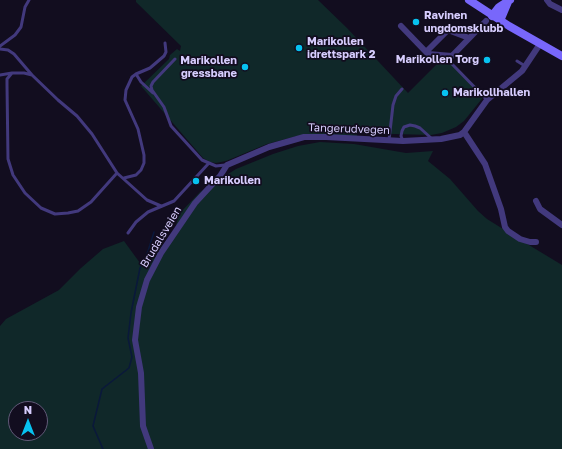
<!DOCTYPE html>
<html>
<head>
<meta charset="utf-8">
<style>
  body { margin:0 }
  #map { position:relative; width:562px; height:449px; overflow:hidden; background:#120d1f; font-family:"Golos Text",sans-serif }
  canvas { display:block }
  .north { position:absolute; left:8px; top:401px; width:40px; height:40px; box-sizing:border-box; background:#120d1f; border:1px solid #615a78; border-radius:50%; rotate:0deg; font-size:11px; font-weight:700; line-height:16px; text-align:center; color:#d7cdfe }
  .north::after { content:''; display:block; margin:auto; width:14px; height:18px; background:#07c2f0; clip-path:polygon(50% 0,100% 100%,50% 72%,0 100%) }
</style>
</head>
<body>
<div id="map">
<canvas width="562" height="449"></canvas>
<div class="north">N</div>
</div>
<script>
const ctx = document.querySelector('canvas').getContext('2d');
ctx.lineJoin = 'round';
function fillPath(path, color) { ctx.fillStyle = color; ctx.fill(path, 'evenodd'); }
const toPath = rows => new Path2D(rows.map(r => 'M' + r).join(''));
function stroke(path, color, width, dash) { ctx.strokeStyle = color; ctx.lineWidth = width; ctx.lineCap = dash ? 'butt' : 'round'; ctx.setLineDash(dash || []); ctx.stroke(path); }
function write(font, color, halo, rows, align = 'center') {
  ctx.font = font + ' "Golos Text",sans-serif'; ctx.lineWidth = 3.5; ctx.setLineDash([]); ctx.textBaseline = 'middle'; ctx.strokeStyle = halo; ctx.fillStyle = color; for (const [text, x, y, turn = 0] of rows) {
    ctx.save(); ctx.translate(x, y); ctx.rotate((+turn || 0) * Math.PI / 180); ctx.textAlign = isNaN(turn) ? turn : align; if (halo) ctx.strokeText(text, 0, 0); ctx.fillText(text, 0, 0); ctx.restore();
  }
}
fillPath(toPath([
  [136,0,318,0,347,28,408,93,445,56,485,95,464,121,456,127,442,133,431,135,357,133,357,136,297,136,267,144,226,161,216,163,210,162,203,158,141,86,169,59,170,55,177,49,180,51,181,46,136,2],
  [320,142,354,144,406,153,433,151,428,161,450,179,478,211,487,219,524,242,562,265,562,449,0,449,0,326,6,319,59,290,81,268,103,249,124,241,140,263,173,237,179,214,200,192,236,169,273,154,298,146],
  [16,409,40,409,40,433,16,433]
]), '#102829');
stroke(toPath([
  [103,449,93,426,102,389,129,368,132,357,128,338,131,313,140,268,148,251,154,232]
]), '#0a183b', 1.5);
stroke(toPath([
  [0,46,15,35,21,27,25,7,29,0],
  [0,49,8,50,14,54,32,75,58,100,77,116,92,134,117,173,147,200,161,206],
  [175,59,153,82,151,86,152,90,164,107,171,126,202,160,216,166,225,165],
  [517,61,525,66],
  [452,64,487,100],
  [12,73,7,79,7,85,8,159,13,175,25,193,41,208,55,214,68,213,78,211,91,202,117,173],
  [136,74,141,82,153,93],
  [0,75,12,73,24,73,32,75],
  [389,140,393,105,396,96,402,89],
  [403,141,401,136,402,131,404,127,410,125,415,126,420,128,431,138],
  [124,178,136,175,141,170,144,163,144,155,138,129,125,100,126,90,132,77,136,74,150,68,164,56,166,52,165,43],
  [128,233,136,222,148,212,174,201,209,163]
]), '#42397d', 3);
stroke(toPath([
  [547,0,550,4,562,10],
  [401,26,428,54,452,56],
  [426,52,448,30,469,38],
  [447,61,486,21],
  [464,132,485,164,501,209,505,227,508,231,520,239,530,242,536,242],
  [536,201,540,209,562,225],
  [151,449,143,426,141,373,135,340,139,307,147,280,161,253,195,203,220,176,227,165,269,147,304,137,326,137,403,141,441,139,460,135,464,132,487,100,522,71,540,44]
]), '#42397d', 6);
stroke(toPath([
  [469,0,509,26,562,56],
  [492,16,499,7,510,0],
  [500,21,508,2]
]), '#7867fb', 8);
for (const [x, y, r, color] of [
  [416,22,4,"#07c2f0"],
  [299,48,4,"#07c2f0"],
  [487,60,4,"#07c2f0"],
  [245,67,4,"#07c2f0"],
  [445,93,4,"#07c2f0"],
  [196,181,4,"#07c2f0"]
]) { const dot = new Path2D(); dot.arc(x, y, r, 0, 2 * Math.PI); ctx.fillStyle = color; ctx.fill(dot); stroke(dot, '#120d1f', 1.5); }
write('bold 11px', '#d7cdfe', '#120d1f', [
  ["Ravinen",424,16],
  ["ungdomsklubb",424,29],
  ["Marikollen",307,42],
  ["idrettspark 2",307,55],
  ["Marikollen Torg",479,60,"right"],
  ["Marikollen",237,61,"right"],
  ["gressbane",237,74,"right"],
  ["Marikollhallen",453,93],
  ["Marikollen",204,181]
], 'left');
write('11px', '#d7cdfe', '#120d1f', [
  ["Tangerudvegen",349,129,2],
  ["Brudalsveien",161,237,-59]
]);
</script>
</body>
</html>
